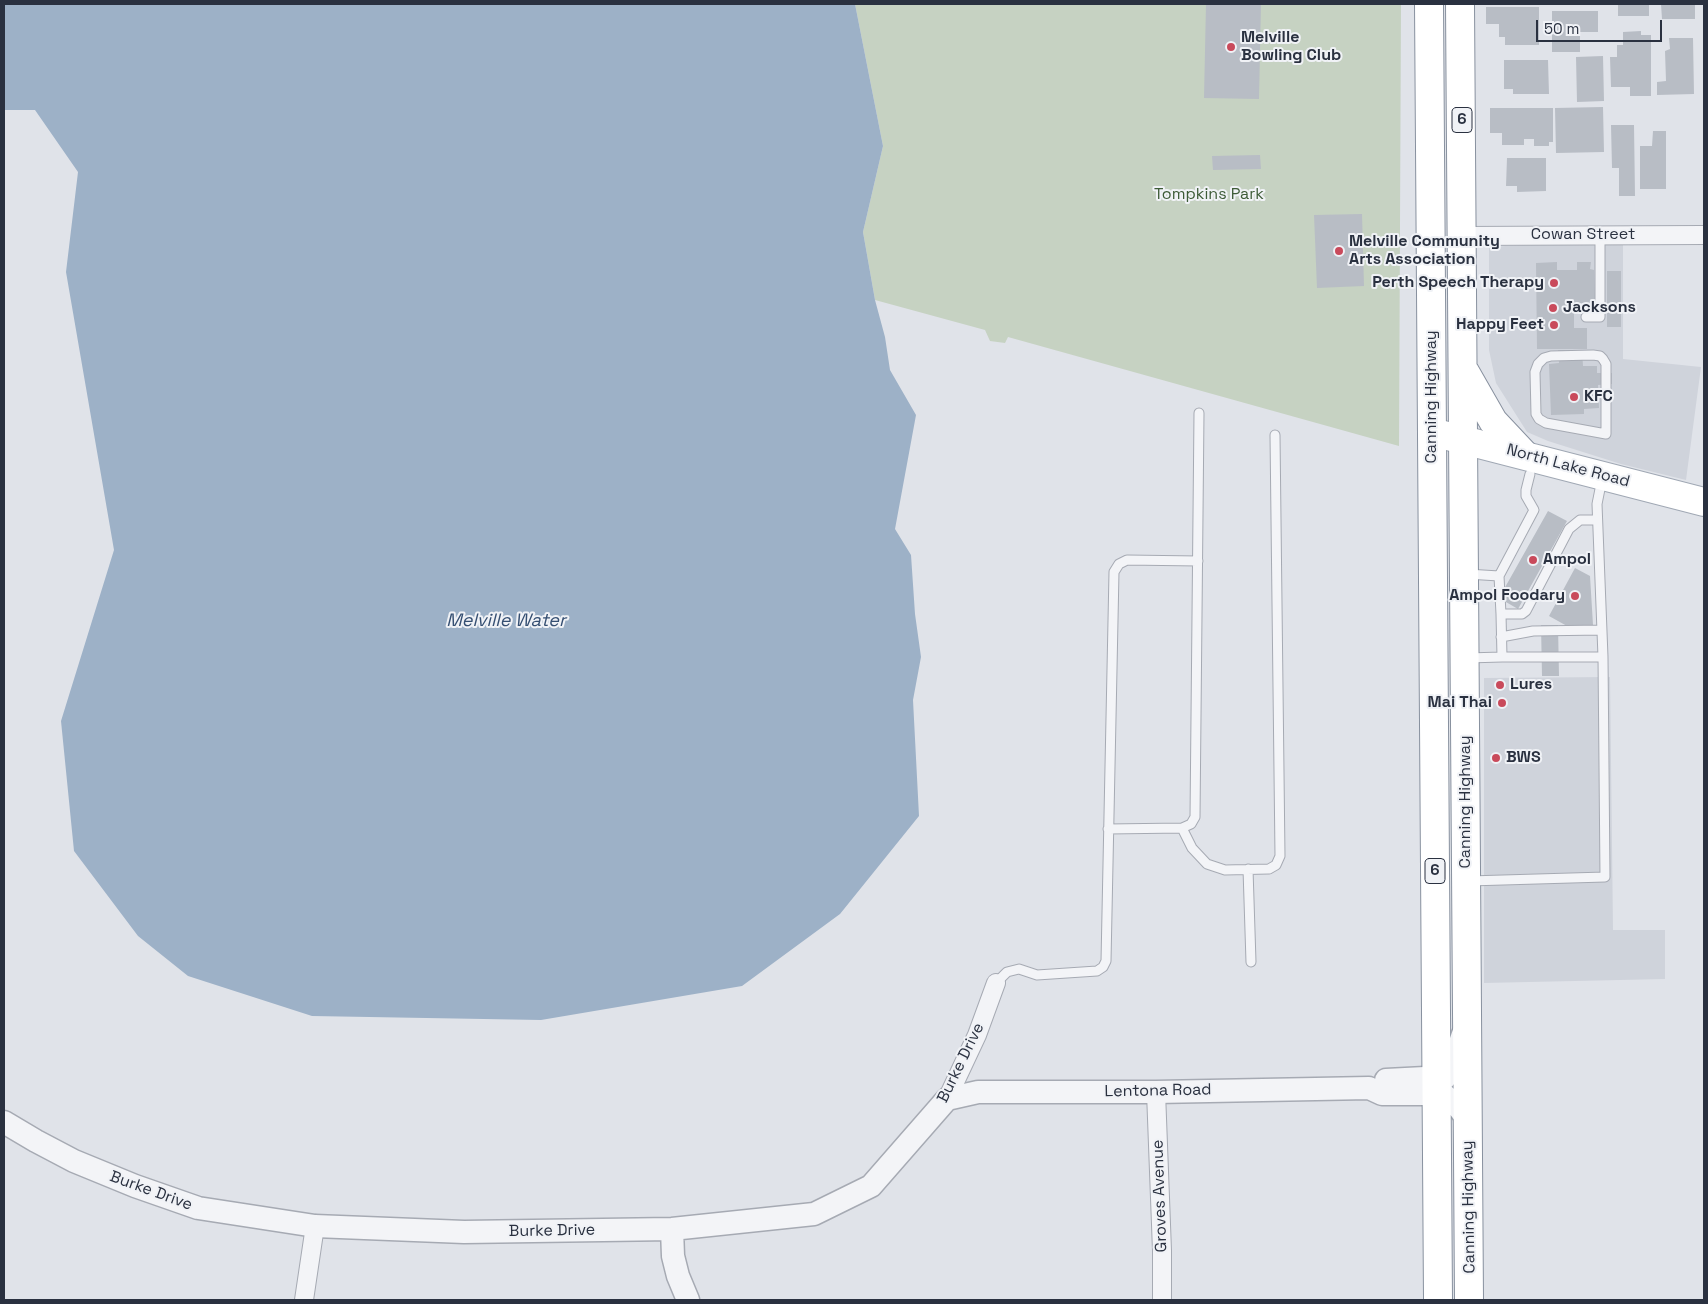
<!DOCTYPE html>
<html>
<head>
<meta charset="utf-8">
<style>
  body { margin:0 }
  #map { position:relative; width:1708px; height:1304px; overflow:hidden; background:#e0e3e9; font-family:"Space Grotesk",sans-serif }
  canvas { display:block }
  .frame { position:absolute; inset:0; border:5px solid #2a3140; pointer-events:none }
  .scale { position:absolute; left:1536px; top:20px; width:126px; height:22px; box-sizing:border-box; border:2px solid #2a3140; border-top:0; padding-left:6px; font-size:15px; line-height:18px; white-space:nowrap; color:#2a3140; -webkit-text-stroke:4px #f0f2f6; paint-order:stroke }
</style>
</head>
<body>
<div id="map">
<canvas width="1708" height="1304"></canvas>
<div class="frame"></div>
<div class="scale">50 m</div>
</div>
<script>
const ctx = document.querySelector('canvas').getContext('2d');
ctx.lineJoin = 'round';
function fillPath(path, color) { ctx.fillStyle = color; ctx.fill(path, 'evenodd'); }
const toPath = rows => new Path2D(rows.map(r => 'M' + r).join(''));
function stroke(path, color, width, dash) { ctx.strokeStyle = color; ctx.lineWidth = width; ctx.lineCap = dash ? 'butt' : 'round'; ctx.setLineDash(dash || []); ctx.stroke(path); }
function write(font, color, halo, rows, align = 'center') {
  ctx.font = font + ' "Space Grotesk",sans-serif'; ctx.lineWidth = 4; ctx.setLineDash([]); ctx.textBaseline = 'middle'; ctx.strokeStyle = halo; ctx.fillStyle = color; for (const [text, x, y, turn = 0] of rows) {
    ctx.save(); ctx.translate(x, y); ctx.rotate((+turn || 0) * Math.PI / 180); ctx.textAlign = isNaN(turn) ? turn : align; if (halo) ctx.strokeText(text, 0, 0); ctx.fillText(text, 0, 0); ctx.restore();
  }
}
fillPath(toPath([
  [1590,241,1623,241,1623,359,1701,367,1686,480,1621,464,1548,441,1527,432,1496,383,1489,350,1489,247],
  [1610,677,1613,930,1665,930,1665,979,1484,983,1484,678]
]), '#cfd3db');
fillPath(toPath([
  [855,4,1401,4,1399,446,1008,337,1005,343,990,341,985,330,875,300,863,232,883,146]
]), '#c6d2c2');
fillPath(toPath([
  [4,4,855,4,883,146,863,232,875,300,885,337,890,370,916,415,895,529,911,555,915,614,921,657,913,700,919,816,840,914,742,986,541,1020,312,1016,188,976,138,936,74,851,61,721,114,550,66,272,78,172,35,110,4,110]
]), '#9db1c7');
fillPath(toPath([
  [1206,4,1261,4,1259,99,1204,98],
  [1618,4,1649,4,1649,16,1618,16],
  [1661,4,1695,4,1695,19,1662,19],
  [1486,7,1539,7,1539,45,1505,45,1505,37,1499,37,1499,24,1486,24],
  [1552,11,1598,11,1598,32,1580,32,1580,52,1552,52],
  [1641,31,1641,35,1651,35,1651,96,1630,96,1630,87,1611,87,1610,57,1617,57,1617,45,1623,45,1623,32],
  [1669,38,1693,38,1694,94,1657,95,1657,82,1666,81,1665,51,1670,49],
  [1603,56,1604,101,1577,102,1576,57],
  [1504,60,1548,60,1549,94,1513,94,1513,89,1504,89],
  [1603,107,1604,152,1556,153,1555,108],
  [1490,108,1553,108,1553,142,1549,142,1549,146,1534,146,1534,139,1524,139,1524,145,1502,145,1502,133,1490,133],
  [1611,125,1634,125,1635,196,1619,196,1619,168,1612,168],
  [1653,131,1666,131,1666,189,1640,189,1640,146,1652,146],
  [1260,155,1261,169,1213,170,1212,156],
  [1507,158,1546,158,1546,191,1517,192,1517,186,1506,186],
  [1362,214,1364,286,1317,288,1314,215],
  [1557,262,1557,270,1577,270,1577,262,1591,262,1590,269,1594,270,1595,303,1574,303,1574,328,1587,328,1587,349,1537,349,1536,263],
  [1607,271,1621,271,1621,327,1607,327],
  [1558,350,1582,350,1583,366,1597,366,1597,373,1612,373,1612,384,1598,385,1599,408,1584,409,1584,414,1551,415,1549,364,1559,363],
  [1548,511,1567,521,1518,609,1499,598],
  [1575,568,1590,576,1593,625,1567,626,1549,616],
  [1541,625,1558,625,1559,676,1542,676]
]), '#b8bdc5');
const service = toPath([
  [1586,317,1600,317,1600,235],
  [1593,355,1600,356,1603,359,1606,364,1606,434,1546,423,1539,419,1536,414,1535,372,1538,364,1544,358,1551,356,1593,355],
  [1530,474,1526,490,1526,496,1534,510,1499,576,1501,614,1522,614,1526,611,1569,529,1580,520,1597,520],
  [1467,574,1499,576],
  [1501,637,1533,631,1602,630],
  [1502,657,1603,657],
  [1467,658,1502,657,1501,614],
  [1182,828,1192,848,1207,864,1225,870,1269,869,1276,865,1280,856,1275,435],
  [1108,829,1182,828,1191,824,1195,817,1199,413],
  [1248,869,1251,962],
  [1469,881,1605,877,1603,657,1597,504,1600,489],
  [996,983,1007,972,1019,969,1037,975,1097,971,1103,967,1106,961,1114,572,1119,564,1127,560,1198,561]
]);
const minor = toPath([
  [1462,236,1704,235],
  [1156,1092,1162,1251,1162,1300],
  [947,1099,977,1035,996,983],
  [304,1300,315,1226]
]);
const tertiary = toPath([
  [1386,1080,1425,1078,1459,1108,1468,1120],
  [4,1122,36,1141,74,1161,135,1186,198,1208,315,1226,464,1232,672,1229,814,1214,871,1186,947,1099,978,1092,1156,1092,1369,1088,1382,1094,1424,1094,1436,1088,1450,1072,1463,1034],
  [672,1229,673,1256,678,1276,688,1300]
]);
const primary = toPath([
  [1432,432,1704,502]
]);
const trunk = toPath([
  [1429,4,1438,1300],
  [1460,4,1469,1300],
  [1465,372,1493,421,1524,454]
]);
stroke(service, '#a6aab3', 11);
stroke(minor, '#a6aab3', 20);
stroke(tertiary, '#a6aab3', 25);
stroke(primary, '#a0a8b4', 30);
stroke(trunk, '#88919f', 30);
stroke(service, '#f3f4f7', 9);
stroke(minor, '#f3f4f7', 18);
stroke(tertiary, '#f3f4f7', 22);
stroke(primary, '#fff', 28);
stroke(trunk, '#fff', 28);
for (const [x, y, r, color] of [
  [1231,47,5,"#c94a5b"],
  [1339,251,5,"#c94a5b"],
  [1554,283,5,"#c94a5b"],
  [1553,308,5,"#c94a5b"],
  [1554,325,5,"#c94a5b"],
  [1574,397,5,"#c94a5b"],
  [1533,560,5,"#c94a5b"],
  [1575,596,5,"#c94a5b"],
  [1500,685,5,"#c94a5b"],
  [1502,703,5,"#c94a5b"],
  [1496,758,5,"#c94a5b"]
]) { const dot = new Path2D(); dot.arc(x, y, r, 0, 2 * Math.PI); ctx.fillStyle = color; ctx.fill(dot); stroke(dot, '#f0f2f6', 2); }
for (const [x, y, w] of [
  [1462,120,20],
  [1435,871,20]
]) { const box = new Path2D(); box.roundRect(x - w / 2, y - 12.5, w, 25, 4); ctx.fillStyle = '#f0f2f6'; ctx.fill(box); stroke(box, '#2a3140', 1); }
write('bold 15px', '#2a3140', null, [
  ["6",1462,120],
  ["6",1435,871]
]);
write('bold 16px', '#2a3140', '#f0f2f6', [
  ["Melville",1241,38],
  ["Bowling Club",1241,56],
  ["Melville Community",1349,242],
  ["Arts Association",1349,260],
  ["Perth Speech Therapy",1544,283,"right"],
  ["Jacksons",1563,308],
  ["Happy Feet",1544,325,"right"],
  ["KFC",1584,397],
  ["Ampol",1543,560],
  ["Ampol Foodary",1565,596,"right"],
  ["Lures",1510,685],
  ["Mai Thai",1492,703,"right"],
  ["BWS",1506,758]
], 'left');
write('16px', '#3d5b37', '#f0f2f6', [
  ["Tompkins Park",1209,195]
]);
write('16px', '#2a3140', '#f0f2f6', [
  ["Cowan Street",1583,235],
  ["Canning Highway",1432,397,-90],
  ["North Lake Road",1568,466,15],
  ["Canning Highway",1466,802,-90],
  ["Burke Drive",961,1063,-64],
  ["Lentona Road",1158,1091,-1],
  ["Burke Drive",151,1191,20],
  ["Groves Avenue",1160,1196,-92],
  ["Canning Highway",1469,1207,-91],
  ["Burke Drive",552,1231,-1]
]);
write('italic 18px', '#354f72', '#f0f2f6', [
  ["Melville Water",506,621]
]);
</script>
</body>
</html>
